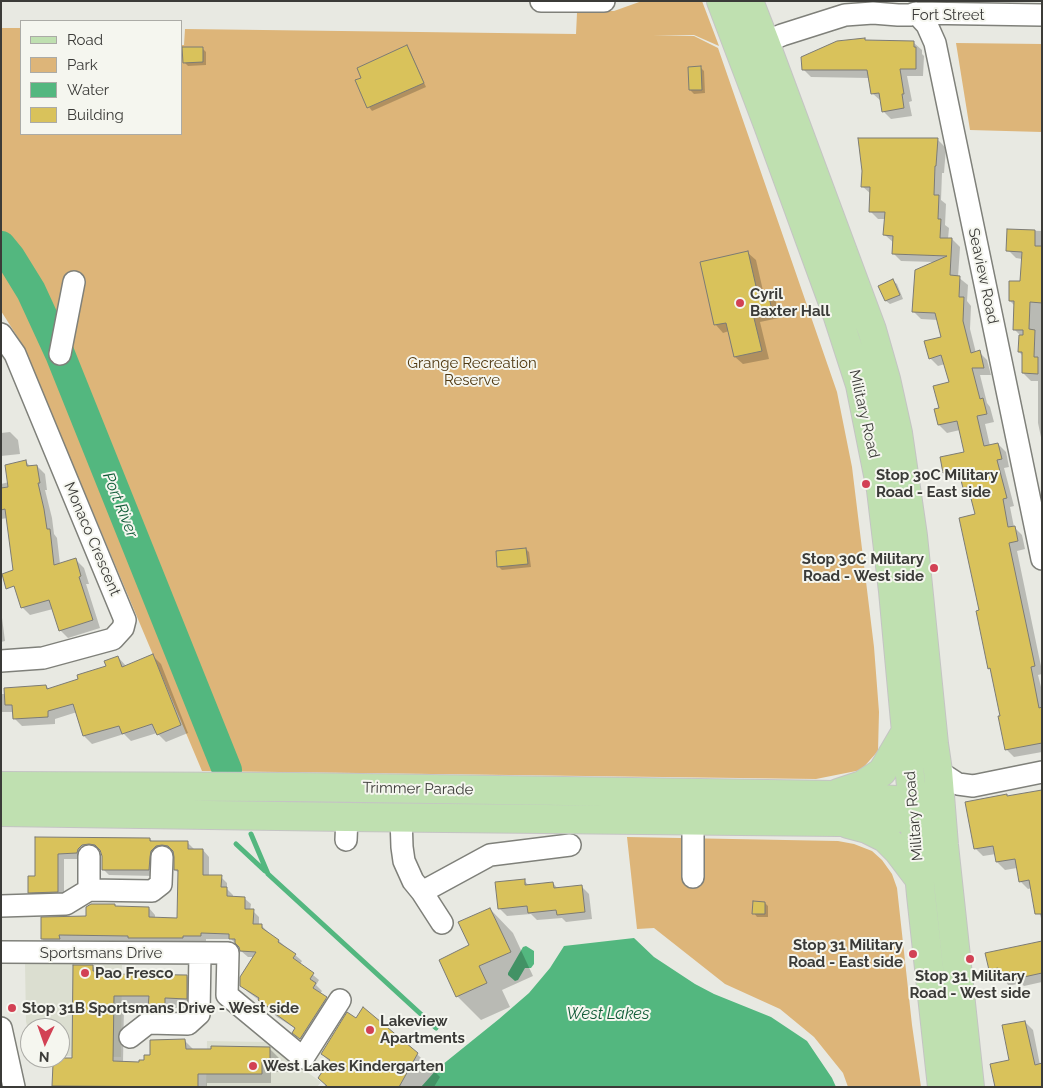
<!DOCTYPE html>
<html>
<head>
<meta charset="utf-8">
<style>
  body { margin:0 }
  #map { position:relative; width:1043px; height:1088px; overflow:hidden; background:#e8e9e2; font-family:Raleway,sans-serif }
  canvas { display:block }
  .frame { position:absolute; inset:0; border:2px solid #3b3b38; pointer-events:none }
  .legend { position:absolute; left:20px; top:20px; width:162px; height:115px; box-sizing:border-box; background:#f5f6ef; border:1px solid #ababa6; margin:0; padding:6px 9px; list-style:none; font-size:15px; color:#3b3b38 }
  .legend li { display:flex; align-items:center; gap:10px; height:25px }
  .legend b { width:25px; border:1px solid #ababa6 }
  .north { position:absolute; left:20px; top:1018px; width:50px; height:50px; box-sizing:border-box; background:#f5f6ef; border:1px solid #ababa6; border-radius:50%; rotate:183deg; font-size:14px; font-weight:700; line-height:20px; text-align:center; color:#3b3b38 }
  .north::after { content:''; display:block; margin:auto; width:18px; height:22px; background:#d24154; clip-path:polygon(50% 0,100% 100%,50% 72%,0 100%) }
</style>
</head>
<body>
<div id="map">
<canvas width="1043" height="1088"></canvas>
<div class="frame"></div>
<ul class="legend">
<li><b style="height:6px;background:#bfe0b0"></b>Road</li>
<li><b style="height:14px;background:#ddb579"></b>Park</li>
<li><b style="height:14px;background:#53b77f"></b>Water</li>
<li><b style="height:14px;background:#d9c25b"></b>Building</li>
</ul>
<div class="north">N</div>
</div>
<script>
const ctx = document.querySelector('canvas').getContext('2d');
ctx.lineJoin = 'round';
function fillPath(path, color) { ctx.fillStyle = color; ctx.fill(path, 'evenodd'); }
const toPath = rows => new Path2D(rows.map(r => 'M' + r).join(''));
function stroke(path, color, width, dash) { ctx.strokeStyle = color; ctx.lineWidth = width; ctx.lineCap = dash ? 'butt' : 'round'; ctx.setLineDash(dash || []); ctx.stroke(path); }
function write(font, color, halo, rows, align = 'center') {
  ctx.font = font + ' Raleway,sans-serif'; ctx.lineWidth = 4; ctx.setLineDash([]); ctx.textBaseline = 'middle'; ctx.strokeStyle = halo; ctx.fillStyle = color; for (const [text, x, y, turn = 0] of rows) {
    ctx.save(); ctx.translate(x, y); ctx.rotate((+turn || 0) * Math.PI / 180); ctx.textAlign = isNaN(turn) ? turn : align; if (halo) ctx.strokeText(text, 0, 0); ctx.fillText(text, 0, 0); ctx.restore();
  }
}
fillPath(toPath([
  [25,963,122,965,121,1057,60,1056,60,1028,30,1028,30,1041,26,1021],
  [207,1041,265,1042,321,1082,317,1087,206,1087]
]), '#dbded0');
fillPath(toPath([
  [642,1,702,1,719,46,694,35,653,35,694,36,718,48,837,392,852,467,874,647,879,712,878,751,861,770,816,779,202,771,22,344,1,311,1,28,21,28,21,134,181,134,181,45,184,45,185,29,576,34,577,13,579,11,614,11],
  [956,43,1042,44,1042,132,970,130],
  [627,837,838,841,854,844,872,851,882,860,892,874,897,888,912,1025,921,1087,848,1087,843,1073,814,1037,780,1009,725,984,654,928,637,929]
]), '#ddb579');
fillPath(toPath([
  [634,938,654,957,695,984,714,994,771,1017,807,1041,832,1078,836,1087,421,1087,437,1069,499,1019,529,993,550,968,564,946],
  [526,946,534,951,534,964,531,968,525,968,518,980,515,981,508,975,508,973,523,947]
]), '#53b77f');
fillPath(toPath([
  [865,40,866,41,914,43,922,50,922,54,924,56,923,76,907,76,912,101,909,102,912,116,891,119,883,111,881,101,872,93,869,78,811,77,803,69],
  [406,47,410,51,426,87,372,111,369,107],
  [202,48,206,52,206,65,188,66,184,62],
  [701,68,704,71,705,93,694,94,690,90],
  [938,140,946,148,944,173,942,173,941,200,946,204,945,225,949,228,948,239,952,239,960,247,958,277,968,285,967,301,971,306,970,329,976,353,979,352,987,360,991,375,980,375,987,403,990,407,994,422,985,424,990,446,998,444,1006,452,1009,467,1004,468,1014,506,1010,507,1014,527,1022,535,1025,549,1017,551,1042,671,1042,674,1038,675,1042,691,1042,752,1014,757,1006,749,1001,717,991,671,989,668,980,611,977,515,972,495,964,487,962,478,953,480,945,472,965,453,960,430,947,433,939,425,940,409,950,383,945,364,938,366,930,358,943,338,938,320,921,319,913,311,935,262,901,261,893,253,894,243,885,235,885,219,878,219,870,211,871,194,862,186],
  [1008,230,1042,231,1042,442,1038,423,1038,381,1031,381,1023,373,1023,356,1019,352,1020,335,1014,329,1015,306,1010,301,1021,282,1022,259,1016,258,1008,250],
  [748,253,756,260,764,295,768,294,776,302,779,318,760,322,769,359,743,364,735,357,729,331,723,333,716,325,702,263],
  [893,281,897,284,903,299,890,304,886,301,880,287],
  [10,432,18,440,20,454,1,456,1,433],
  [25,461,31,467,37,466,45,474,47,490,45,490,52,518,54,534,57,538,60,564,76,560,84,568,89,584,86,584,100,628,68,638,60,630,53,609,30,615,22,607,15,571,8,518,1,519,1,484,9,482],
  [526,549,529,552,531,567,502,570,499,567,497,552],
  [1,610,5,641,1,642],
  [153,656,161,664,188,733,166,742,157,733,131,741,124,734,92,744,84,736,77,712,55,719,55,724,22,726,14,718,14,712,1,712,1,694,6,694,46,686,49,689,80,680,107,667,118,657,126,666],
  [1042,791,1042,922,1035,895,1032,888,1028,889,1020,881,1017,868,1005,870,997,862,996,854,983,856,975,848,1008,797],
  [36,838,150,839,153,842,188,843,194,849,203,850,209,857,209,876,221,877,227,883,227,889,233,895,233,897,244,898,251,904,250,911,253,911,259,917,259,926,262,926,268,932,268,934,279,941,302,961,300,964,319,980,316,985,322,991,320,994,332,1004,307,1044,294,1033,296,1029,277,1017,259,1000,248,992,241,985,254,957,248,957,241,951,238,944,236,944,231,939,206,939,206,942,189,942,189,944,136,944,134,942,65,941,65,945,48,945,42,939,87,917,115,905,117,908,149,908,155,915,155,919,178,919,179,873,175,870,175,852,169,850,155,876,109,875,103,869,103,856,101,851,97,849,83,859,64,859,64,898,36,898,29,892,36,878],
  [524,880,529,886,553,883,558,889,581,886,589,894,592,919,566,922,562,918,537,920,531,914,507,916,499,908],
  [765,903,768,906,768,917,757,917,754,913],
  [490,909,513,933,533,976,502,990,510,1007,481,1020,457,996,440,960,471,946],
  [1042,942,1042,982,1024,986,1021,983,1009,986,1001,976,998,977,990,969],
  [92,966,99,972,114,972,116,975,187,976,197,986,196,1008,174,1008,174,1018,160,1017,150,1007,150,1005,124,1005,123,1063,140,1063,151,1056,185,1041,194,1050,269,1048,279,1058,279,1072,271,1072,271,1083,207,1083,207,1087,55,1087,54,1086,74,1059],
  [1025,1022,1033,1030,1040,1065,1042,1087,1010,1061],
  [322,1054,417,1054,440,1077,434,1087,324,1087,326,1084,330,1062]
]), '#0003');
stroke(toPath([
  [251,834,268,874,436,1028],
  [236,844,265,871]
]), '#53b77f', 5);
stroke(toPath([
  [1,246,10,257,31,291,60,354,227,770]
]), '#53b77f', 30);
const building = toPath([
  [865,38,865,40,914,41,914,47,916,47,916,69,900,69,904,94,902,94,904,108,882,112,879,93,871,94,867,70,802,70,801,57,837,41,865,38],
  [407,45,424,83,367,108,355,80,361,78,357,68,407,45],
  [182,47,203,47,203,62,183,63,182,47],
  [701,66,702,90,689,90,688,67,701,66],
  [858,138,938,138,936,166,935,166,934,195,939,195,938,219,941,219,940,238,952,238,950,275,960,276,959,297,964,297,963,321,971,353,980,350,984,368,972,368,980,399,983,398,987,414,977,416,984,446,998,443,1002,459,997,460,1007,498,1003,499,1008,527,1015,526,1018,541,1009,543,1035,666,1031,667,1039,708,1042,707,1042,743,1005,750,998,716,1000,716,990,668,988,669,976,611,979,610,959,518,975,514,968,487,963,488,958,469,943,473,940,457,964,452,957,421,938,425,934,409,939,408,933,386,949,382,941,355,929,359,924,341,941,337,935,313,912,312,915,270,947,256,892,254,893,236,883,235,885,212,869,212,870,187,861,187,862,171,858,138],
  [1007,229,1035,230,1035,246,1042,246,1042,303,1030,302,1029,329,1035,330,1034,357,1038,357,1038,374,1022,373,1022,352,1018,352,1019,335,1023,335,1023,330,1013,330,1014,301,1009,301,1009,281,1020,281,1022,252,1006,251,1007,229],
  [748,251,758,295,768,293,772,310,753,314,762,351,734,357,726,323,714,325,700,262,748,251],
  [893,279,900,295,885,301,878,286,893,279],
  [26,460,27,466,37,465,40,483,38,483,44,509,47,529,50,529,54,565,76,558,81,576,79,577,93,620,59,631,49,600,21,608,14,586,6,589,2,574,13,570,5,509,1,510,1,488,8,487,5,465,26,460],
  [526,548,528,564,497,567,496,551,526,548],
  [153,654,181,725,157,735,152,724,122,734,119,726,83,736,73,704,48,711,48,717,13,719,12,705,5,705,4,688,46,685,47,689,78,679,77,675,106,666,104,661,118,656,122,667,153,654],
  [1042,790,1042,914,1035,914,1029,880,1019,882,1015,859,996,862,993,846,974,849,965,802,1007,794,1007,796,1042,790],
  [35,837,150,838,150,841,188,841,188,849,203,849,203,875,222,875,221,887,227,887,227,896,245,897,245,909,254,909,253,924,262,924,262,928,279,940,278,942,296,954,293,958,314,973,310,979,316,983,313,988,327,997,300,1039,292,1033,295,1028,270,1010,271,1009,258,1000,259,998,240,986,240,977,256,952,240,951,239,947,235,943,235,939,229,939,229,934,201,933,201,936,183,936,183,938,128,938,128,936,59,935,60,939,41,939,41,917,86,916,86,907,91,904,115,904,115,906,149,907,149,917,177,918,178,870,174,870,174,857,173,851,168,846,162,845,156,846,151,851,150,857,149,870,102,870,102,856,100,850,95,845,89,844,82,845,78,849,77,853,58,854,58,892,28,893,28,876,35,876,35,837],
  [525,879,525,885,553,882,554,888,582,885,585,912,557,915,556,910,528,913,527,906,498,909,495,882,525,879],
  [753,901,765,902,765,914,752,914,753,901],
  [490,908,511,952,479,966,487,983,456,997,439,960,469,945,458,922,490,908],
  [1042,941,1042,973,1015,979,1014,975,1000,978,998,968,989,970,985,953,1042,941],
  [73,965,93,965,93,971,114,971,114,974,187,975,187,999,165,998,165,1008,148,1008,149,996,114,996,113,1061,139,1062,139,1060,144,1060,144,1055,150,1055,150,1040,185,1039,186,1049,211,1049,211,1046,270,1047,270,1062,262,1062,262,1074,198,1074,198,1087,52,1086,53,1064,57,1064,57,1058,72,1058,73,965],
  [363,1007,418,1053,399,1087,328,1087,318,1078,330,1060,321,1054,347,1012,356,1018,363,1007],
  [1025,1021,1035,1065,1042,1063,1042,1087,995,1087,990,1064,1009,1060,1002,1025,1025,1021]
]);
fillPath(building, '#d9c25b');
stroke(building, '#7c7b75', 1);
const minor = toPath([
  [541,1,604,1],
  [916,13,927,25,935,43,1042,559],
  [752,48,782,35,845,15,873,13,898,15,910,15,916,13,1042,15],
  [1,334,15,354,125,620,123,628,113,639,43,658,1,661],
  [60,354,74,282],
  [938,771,958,784,973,786,1042,772],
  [401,817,402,847,404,861,413,881,422,892,490,855,570,845],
  [346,840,347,817],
  [693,877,693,805],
  [89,890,89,856],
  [422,892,442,923],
  [1,906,66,904,89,890,152,891,161,884,162,857],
  [1,952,228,953,227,995,303,1058,340,1000],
  [1,1028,14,1087],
  [130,1037,148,1023,188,1024,199,1014,200,953]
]);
const major = toPath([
  [721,1,768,125,837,314,860,385,881,490,893,591,921,895,942,1087],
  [749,1,765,42,872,330,886,379,898,433,913,536,934,744,938,771,944,845,970,1087],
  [1,786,295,787,834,795,895,800,913,808],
  [838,793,862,785,882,772,906,731],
  [1,812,347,817,839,822,866,817,899,818,914,808,923,796],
  [848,824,867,829,885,838,898,851,920,880]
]);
stroke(minor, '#7f807a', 24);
stroke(major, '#c4c4c3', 30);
stroke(minor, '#fff', 21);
stroke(major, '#bfe0b0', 28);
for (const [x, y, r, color] of [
  [740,303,5,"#d24154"],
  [866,484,5,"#d24154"],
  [934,568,5,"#d24154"],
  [913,954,5,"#d24154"],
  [970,959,5,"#d24154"],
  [85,973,5,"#d24154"],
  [12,1008,5,"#d24154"],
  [370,1030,5,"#d24154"],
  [253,1066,5,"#d24154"]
]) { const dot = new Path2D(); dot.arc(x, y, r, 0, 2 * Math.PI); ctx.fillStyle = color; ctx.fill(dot); stroke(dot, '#f5f6ef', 2); }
write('15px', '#3b3b38', '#f5f6ef', [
  ["Fort Street",948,15],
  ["Seaview Road",983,276,78],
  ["Military Road",864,414,77],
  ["Monaco Crescent",92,539,67],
  ["Trimmer Parade",418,789,1],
  ["Military Road",914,816,-95],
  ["Sportsmans Drive",101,953]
]);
write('bold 15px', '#3b3b38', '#f5f6ef', [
  ["Cyril",750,294],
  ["Baxter Hall",750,311],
  ["Stop 30C Military",876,475],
  ["Road - East side",876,492],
  ["Stop 30C Military",924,559,"right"],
  ["Road - West side",924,576,"right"],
  ["Stop 31 Military",903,945,"right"],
  ["Road - East side",903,962,"right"],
  ["Pao Fresco",95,973],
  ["Stop 31 Military",970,976,"center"],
  ["Road - West side",970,993,"center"],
  ["Stop 31B Sportsmans Drive - West side",22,1008],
  ["Lakeview",380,1021],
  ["Apartments",380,1038],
  ["West Lakes Kindergarten",263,1066]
], 'left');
write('15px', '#4f3811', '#f5f6ef', [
  ["Grange Recreation",472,363],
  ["Reserve",472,380]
]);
write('italic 16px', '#115c38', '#f5f6ef', [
  ["Port River",120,505,68],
  ["West Lakes",608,1014]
]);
</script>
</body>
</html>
